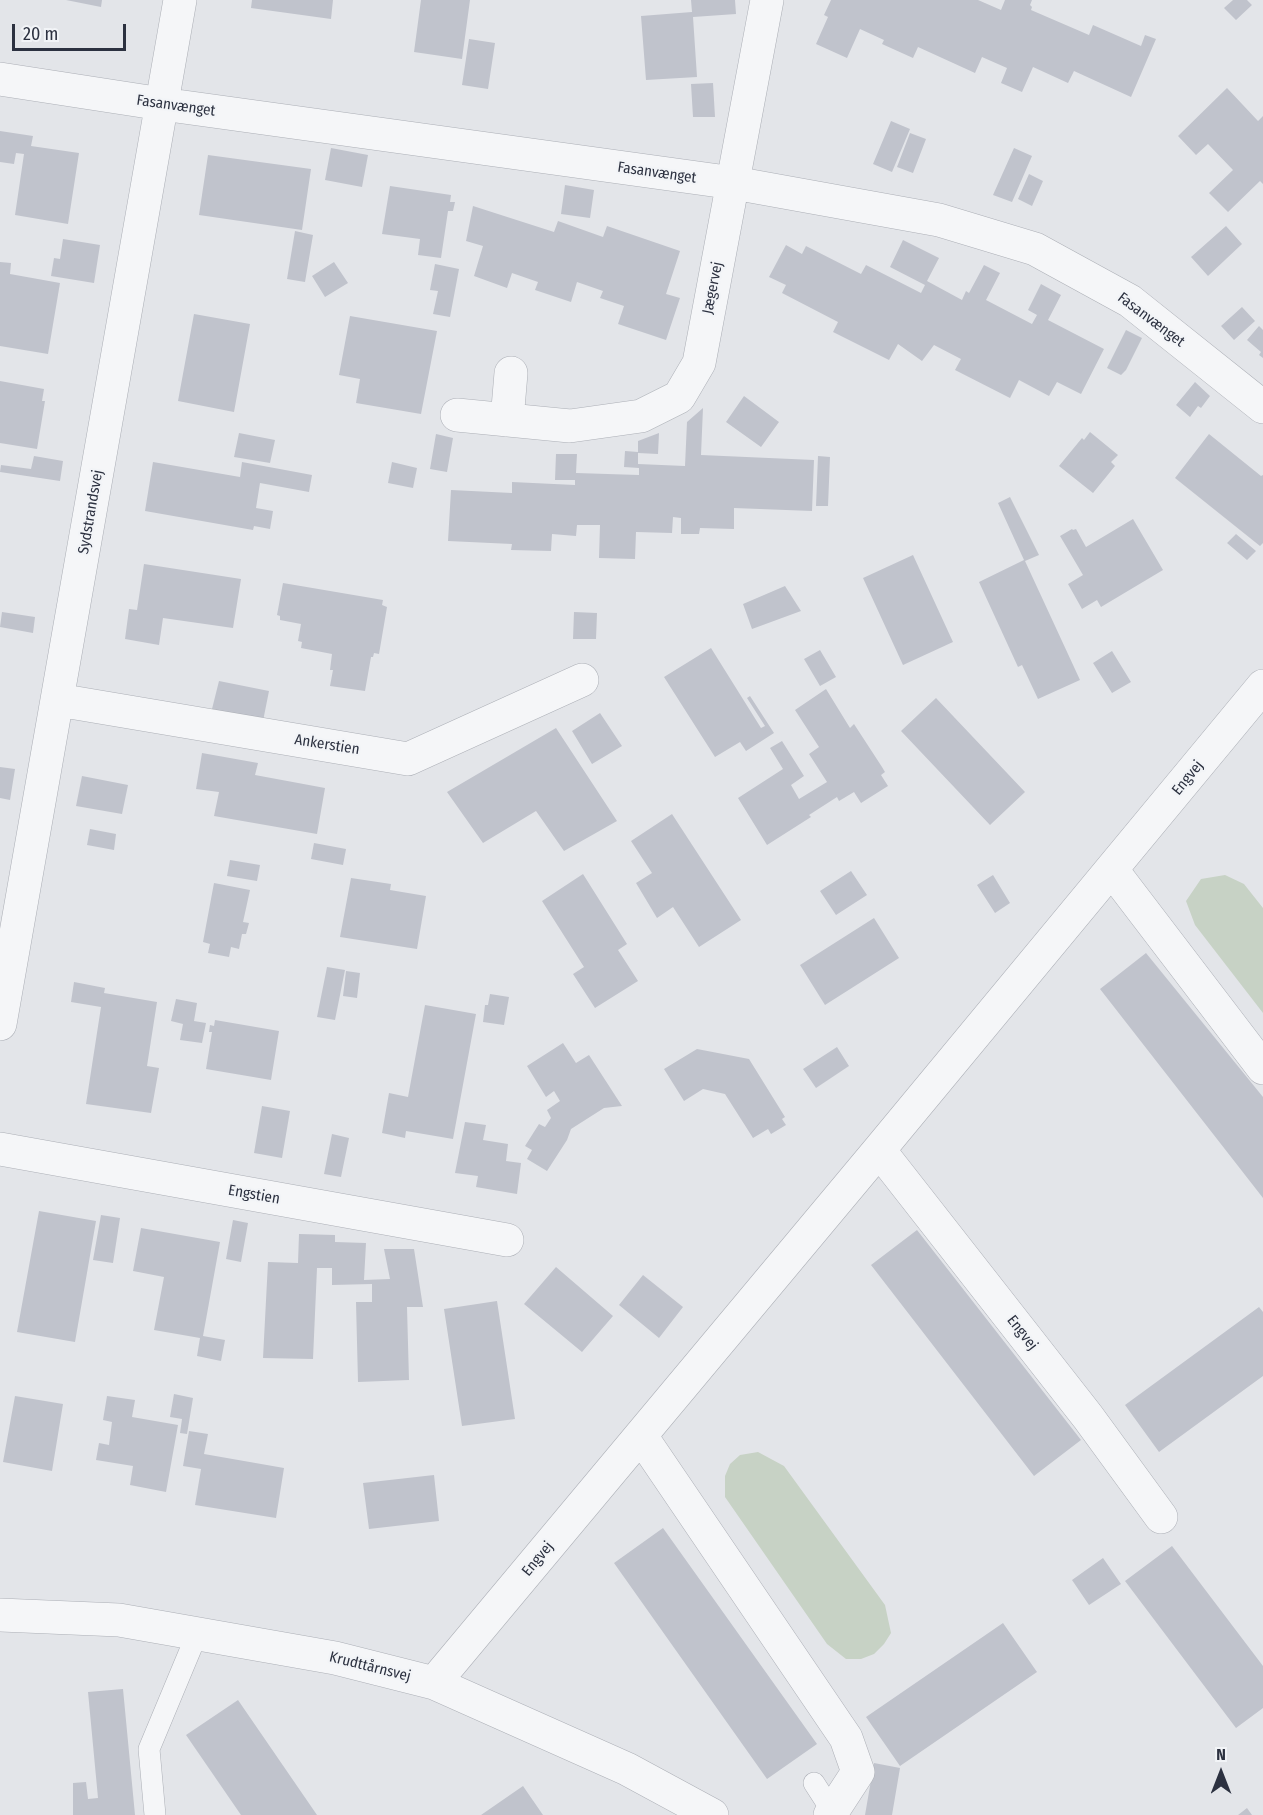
<!DOCTYPE html>
<html>
<head>
<meta charset="utf-8">
<style>
  body { margin:0 }
  #map { position:relative; width:1263px; height:1815px; overflow:hidden; background:#e3e5e9; font-family:"Fira Sans Condensed",sans-serif }
  canvas { display:block }
  .north { position:absolute; left:1191px; top:1743px; width:60px; height:60px; -webkit-text-stroke:4px #f2f4f7; paint-order:stroke; rotate:0deg; font-size:16px; font-weight:700; line-height:24px; text-align:center; color:#2c3140 }
  .north::after { content:''; display:block; margin:auto; width:21px; height:27px; background:#2c3140; clip-path:polygon(50% 0,100% 100%,50% 72%,0 100%) }
  .scale { position:absolute; left:12px; top:24px; width:114px; height:27px; box-sizing:border-box; border:3px solid #2c3140; border-top:0; padding-left:8px; font-size:18px; line-height:21px; white-space:nowrap; color:#2c3140; -webkit-text-stroke:4px #f2f4f7; paint-order:stroke }
</style>
</head>
<body>
<div id="map">
<canvas width="1263" height="1815"></canvas>
<div class="north">N</div>
<div class="scale">20 m</div>
</div>
<script>
const ctx = document.querySelector('canvas').getContext('2d');
ctx.lineJoin = 'round';
function fillPath(path, color) { ctx.fillStyle = color; ctx.fill(path, 'evenodd'); }
const toPath = rows => new Path2D(rows.map(r => 'M' + r).join(''));
function stroke(path, color, width, dash) { ctx.strokeStyle = color; ctx.lineWidth = width; ctx.lineCap = dash ? 'butt' : 'round'; ctx.setLineDash(dash || []); ctx.stroke(path); }
function write(font, color, halo, rows, align = 'center') {
  ctx.font = font + ' "Fira Sans Condensed",sans-serif'; ctx.lineWidth = 4.5; ctx.setLineDash([]); ctx.textBaseline = 'middle'; ctx.strokeStyle = halo; ctx.fillStyle = color; for (const [text, x, y, turn = 0] of rows) {
    ctx.save(); ctx.translate(x, y); ctx.rotate((+turn || 0) * Math.PI / 180); ctx.textAlign = isNaN(turn) ? turn : align; if (halo) ctx.strokeText(text, 0, 0); ctx.fillText(text, 0, 0); ctx.restore();
  }
}
fillPath(toPath([
  [1225,875,1244,884,1263,908,1263,1013,1195,925,1186,901,1201,879],
  [758,1452,784,1466,885,1605,891,1633,884,1644,874,1654,861,1659,846,1659,827,1644,725,1497,725,1476,730,1464,740,1455]
]), '#c7d2c5');
fillPath(toPath([
  [66,0,102,0,101,7],
  [252,0,333,0,331,19,251,8],
  [421,0,470,0,462,59,414,52],
  [691,0,735,0,736,14,693,17,697,77,646,80,641,16,692,12],
  [831,0,978,0,1001,10,1005,0,1032,0,1030,5,1032,7,1031,10,1089,35,1093,25,1141,46,1145,35,1156,39,1131,97,1074,71,1068,83,1033,67,1022,92,1001,83,1007,68,982,57,975,73,918,47,913,58,882,44,884,40,860,29,847,58,816,44,828,17,824,15],
  [1233,0,1247,0,1252,5,1236,20,1224,8],
  [469,39,495,43,488,89,462,85],
  [713,83,715,117,693,117,691,84],
  [1227,88,1258,121,1263,116,1263,184,1260,181,1228,212,1209,193,1233,170,1208,144,1196,155,1178,136],
  [891,121,910,129,892,172,873,164],
  [0,131,33,136,31,146,79,153,68,224,15,215,24,154,16,153,14,164,0,162],
  [910,133,926,139,913,173,897,167],
  [331,148,368,155,362,187,325,180],
  [1014,148,1032,156,1012,202,993,195],
  [208,155,311,169,302,230,199,215],
  [1029,174,1043,181,1032,206,1018,199],
  [565,185,594,190,590,218,561,214],
  [390,186,451,195,450,202,455,202,453,211,448,211,441,258,418,255,420,239,382,234],
  [473,206,554,232,558,221,603,237,607,226,680,251,666,294,680,298,666,340,618,324,624,306,600,298,603,291,577,282,571,302,535,290,538,282,512,273,507,288,474,276,483,246,466,241],
  [1226,226,1242,244,1208,276,1191,257],
  [295,231,313,235,305,282,287,279],
  [63,239,100,245,94,283,51,276,54,258,60,259],
  [903,240,939,258,927,281,962,300,966,291,969,293,984,265,1000,273,986,300,1032,324,1037,315,1028,310,1041,284,1061,295,1048,320,1104,349,1081,394,1057,382,1049,396,1019,380,1010,398,955,370,961,359,934,345,922,361,898,344,889,360,833,332,838,322,782,293,786,285,769,277,786,245,802,254,806,246,861,274,866,265,921,293,925,285,890,267],
  [0,262,11,263,10,274,60,283,48,354,0,346],
  [334,262,348,283,325,297,312,276],
  [435,264,459,269,450,317,433,314,438,291,430,290],
  [1242,307,1255,321,1234,340,1221,326],
  [194,314,250,324,234,412,178,401],
  [350,316,437,331,421,414,356,403,360,379,339,375],
  [1259,326,1263,330,1263,358,1259,355,1261,352,1247,340],
  [1126,330,1142,338,1126,370,1121,375,1107,368],
  [0,381,44,389,42,401,45,401,37,449,0,443],
  [1195,382,1210,396,1201,408,1198,406,1190,417,1176,405],
  [744,396,779,422,761,447,726,422],
  [703,408,701,455,814,460,812,511,734,508,734,529,700,528,699,534,681,534,681,518,673,517,672,533,636,532,635,559,599,558,600,525,577,525,576,536,552,534,551,551,511,550,512,544,448,541,451,490,512,493,512,482,575,485,575,480,555,480,556,454,577,454,576,473,639,475,639,468,624,467,625,451,638,452,638,441,659,433,658,454,638,453,638,464,685,466,687,422],
  [1090,432,1118,455,1111,462,1115,466,1093,493,1059,466,1082,438,1084,440],
  [239,433,275,440,270,463,234,457],
  [436,434,453,438,447,472,430,469],
  [1209,434,1261,476,1263,475,1263,543,1260,546,1175,478],
  [34,456,63,461,60,481,0,472,1,465,31,469],
  [818,456,830,457,828,506,816,506],
  [153,462,240,477,242,462,312,475,309,492,260,483,256,508,273,511,270,529,254,526,253,530,145,511],
  [392,462,417,468,413,488,388,483],
  [1010,497,1039,555,1025,561,1080,680,1038,699,1022,665,1018,667,979,582,1024,560,998,503],
  [1133,519,1163,570,1101,607,1097,600,1082,609,1068,584,1083,575,1060,536,1072,529,1073,530,1076,529,1086,547],
  [1236,534,1256,551,1247,560,1227,543],
  [913,555,953,642,903,665,863,578],
  [144,564,241,579,233,628,163,618,159,645,125,639,129,609,137,610],
  [283,583,383,600,382,605,387,607,379,654,374,653,373,657,371,657,365,691,330,686,333,670,330,670,332,654,301,648,302,642,298,641,301,624,280,620,280,616,277,615],
  [785,586,801,611,752,629,743,604],
  [2,612,35,617,33,633,0,627],
  [574,612,597,613,596,639,573,639],
  [711,648,761,728,765,726,747,698,750,696,774,733,746,751,740,742,715,757,664,677],
  [820,650,836,677,820,686,804,659],
  [1112,651,1131,682,1112,693,1093,663],
  [219,681,269,691,263,721,212,709],
  [826,689,850,728,854,724,882,767,885,772,881,775,888,786,861,803,854,792,839,801,837,797,809,815,811,817,767,845,738,798,783,769,770,748,782,741,804,776,791,785,799,799,827,782,809,754,819,747,795,710],
  [936,698,1025,792,990,825,901,731],
  [600,713,622,746,592,764,572,731],
  [556,728,617,821,564,851,536,811,483,843,447,792],
  [202,753,258,763,255,775,325,788,317,834,214,816,219,792,196,789],
  [0,767,15,769,10,800,0,798],
  [82,776,128,785,122,814,76,806],
  [672,814,741,920,699,947,673,907,657,918,636,883,652,873,631,841],
  [90,829,116,834,114,850,87,845],
  [314,843,346,849,343,865,311,859],
  [230,860,260,865,257,881,227,876],
  [851,871,867,895,836,915,820,891],
  [583,874,627,944,618,950,638,981,595,1008,573,974,584,967,542,901],
  [993,875,1010,903,995,913,977,885],
  [351,878,391,884,390,890,426,896,417,949,340,937],
  [214,883,250,890,243,922,249,923,246,934,242,934,239,949,231,947,229,957,208,953,210,944,203,942],
  [874,918,899,958,825,1005,800,965],
  [1146,953,1263,1097,1263,1198,1100,989],
  [327,967,345,970,335,1020,317,1017],
  [346,971,360,973,357,998,343,996],
  [74,982,105,988,104,993,157,1002,147,1066,159,1068,151,1113,86,1104,101,1007,71,1002],
  [490,994,509,997,504,1025,483,1022,485,1005,488,1005],
  [176,999,197,1003,194,1021,206,1023,202,1043,180,1040,183,1024,171,1021],
  [425,1005,476,1014,453,1139,406,1131,405,1138,382,1133,389,1093,408,1097],
  [215,1020,279,1031,271,1080,206,1069,212,1032,209,1032,210,1025,214,1026],
  [563,1043,576,1063,589,1055,622,1106,604,1108,571,1129,567,1140,547,1171,527,1159,532,1150,525,1146,539,1124,545,1127,551,1118,547,1110,560,1101,554,1091,546,1097,527,1066],
  [837,1047,849,1066,816,1088,803,1069],
  [697,1049,749,1059,785,1117,782,1119,786,1125,771,1134,768,1129,753,1138,725,1094,703,1089,684,1101,664,1069],
  [262,1106,290,1111,282,1158,254,1153],
  [465,1122,486,1125,483,1140,508,1144,506,1161,521,1163,517,1194,476,1187,478,1176,455,1173],
  [332,1134,349,1138,341,1177,324,1174],
  [39,1211,96,1221,75,1342,17,1332],
  [101,1215,120,1218,113,1263,93,1260],
  [233,1220,248,1223,241,1262,226,1259],
  [141,1228,220,1242,203,1336,225,1340,221,1361,197,1356,200,1338,154,1330,164,1277,133,1271],
  [917,1230,1081,1440,1034,1476,871,1265],
  [299,1234,335,1235,335,1242,366,1243,364,1280,390,1279,384,1249,414,1249,423,1307,407,1307,409,1380,358,1382,356,1302,372,1302,372,1284,332,1285,332,1268,317,1268,313,1359,263,1358,268,1262,298,1263],
  [556,1267,613,1316,582,1352,524,1304],
  [643,1275,683,1307,659,1338,619,1305],
  [497,1301,515,1419,462,1426,444,1309],
  [1259,1307,1263,1312,1263,1376,1159,1452,1125,1405],
  [174,1394,193,1398,187,1434,180,1433,182,1419,170,1417],
  [15,1396,63,1404,52,1471,3,1462],
  [107,1396,135,1400,132,1417,178,1425,166,1492,130,1485,133,1466,96,1460,99,1443,109,1445,112,1422,103,1420],
  [189,1431,208,1434,204,1454,284,1468,276,1518,195,1505,201,1469,183,1466],
  [434,1475,439,1521,369,1529,363,1483],
  [663,1528,817,1744,767,1779,614,1563],
  [1172,1546,1263,1666,1263,1708,1236,1728,1125,1581],
  [1103,1558,1121,1584,1089,1605,1072,1580],
  [1003,1623,1037,1672,900,1766,866,1717],
  [123,1689,135,1815,73,1815,73,1783,86,1782,88,1799,98,1798,88,1692],
  [238,1700,317,1815,241,1815,186,1735],
  [874,1763,900,1768,892,1815,865,1815],
  [523,1786,543,1815,481,1815],
  [1247,1808,1252,1815,1238,1815]
]), '#c0c3cc');
const lane = toPath([
  [814,1783,832,1811],
  [155,1815,149,1749,197,1634]
]);
const street = toPath([
  [0,79,162,104,734,183,939,220,1035,249,1130,301,1263,407],
  [457,415,570,426,641,416,679,397,699,363,767,0],
  [507,420,511,373],
  [58,700,408,759,582,680],
  [1112,870,1263,1068],
  [0,1024,180,0],
  [0,1149,507,1240],
  [879,1150,1088,1417,1161,1517],
  [641,1436,846,1738,858,1772,830,1815],
  [0,1615,119,1620,335,1658,434,1683,627,1769,712,1815],
  [434,1683,879,1150,1263,686]
]);
stroke(lane, '#acafb6', 22);
stroke(street, '#acafb6', 34);
stroke(lane, '#f5f6f8', 21);
stroke(street, '#f5f6f8', 33);
write('15px', '#2c3140', '#f2f4f7', [
  ["Fasanvænget",176,106,8],
  ["Fasanvænget",657,173,8],
  ["Jægervej",713,288,-79],
  ["Fasanvænget",1151,320,37],
  ["Sydstrandsvej",91,512,-80],
  ["Ankerstien",327,745,9],
  ["Engvej",1188,778,-51],
  ["Engstien",254,1195,10],
  ["Engvej",1022,1333,52],
  ["Engvej",538,1559,-50],
  ["Krudttårnsvej",370,1667,14]
]);
</script>
</body>
</html>
